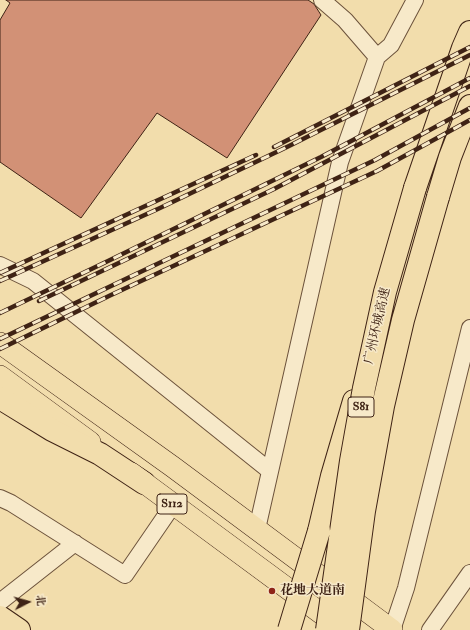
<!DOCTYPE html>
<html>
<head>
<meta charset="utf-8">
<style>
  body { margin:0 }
  #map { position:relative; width:470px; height:630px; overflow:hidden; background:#f2ddac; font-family:"IM FELL Double Pica","Noto Serif SC",serif }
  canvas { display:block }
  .north { position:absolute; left:8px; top:582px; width:40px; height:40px; -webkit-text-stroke:3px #f7e9c9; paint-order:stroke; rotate:84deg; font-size:11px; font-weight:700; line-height:16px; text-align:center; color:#3f2315 }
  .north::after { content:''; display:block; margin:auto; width:14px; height:18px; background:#3f2315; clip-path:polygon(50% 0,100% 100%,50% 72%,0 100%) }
</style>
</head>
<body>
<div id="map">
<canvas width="470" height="630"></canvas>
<div class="north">北</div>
</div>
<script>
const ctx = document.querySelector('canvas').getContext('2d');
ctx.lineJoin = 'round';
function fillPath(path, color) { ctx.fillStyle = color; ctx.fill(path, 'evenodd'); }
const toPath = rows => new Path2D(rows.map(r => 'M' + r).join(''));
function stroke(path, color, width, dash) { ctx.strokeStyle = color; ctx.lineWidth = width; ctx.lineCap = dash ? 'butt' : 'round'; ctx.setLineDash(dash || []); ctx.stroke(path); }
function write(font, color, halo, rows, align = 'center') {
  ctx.font = font + ' "IM FELL Double Pica","Noto Serif SC",serif'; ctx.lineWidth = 3; ctx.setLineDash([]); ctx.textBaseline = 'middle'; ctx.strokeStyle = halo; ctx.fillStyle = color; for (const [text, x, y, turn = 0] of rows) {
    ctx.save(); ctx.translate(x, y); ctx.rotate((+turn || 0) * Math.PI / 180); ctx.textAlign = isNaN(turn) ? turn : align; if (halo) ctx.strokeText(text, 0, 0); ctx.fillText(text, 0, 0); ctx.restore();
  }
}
const building = toPath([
  [6,0,308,0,314,4,321,15,227,158,157,113,81,218,0,162,0,20,10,3,6,0]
]);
fillPath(building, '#d29176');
stroke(building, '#3f2315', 1);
const minor = toPath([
  [377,57,391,45,415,0],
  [0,265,33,281,270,471],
  [0,498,11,503,125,575,173,505],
  [257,529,340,162,377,57,345,20,322,0],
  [0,602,75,543],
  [392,630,406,588,470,328],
  [430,630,470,573]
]);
const major = toPath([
  [0,343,173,467,392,630],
  [0,376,90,442],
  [131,473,341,628]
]);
const highway = toPath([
  [415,188,463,48,470,32],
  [438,197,450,157,470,106],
  [0,398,52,430,100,454,144,483],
  [319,531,332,476,354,401],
  [0,617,19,630]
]);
stroke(minor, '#6c523b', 18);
stroke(major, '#3f2315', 22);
stroke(highway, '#3f2315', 24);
stroke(minor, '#f7e9c9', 16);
stroke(major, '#f2ddac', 21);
stroke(highway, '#f2ddac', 22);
const rail = toPath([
  [274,147,470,47],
  [0,273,256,155],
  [0,281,160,208,289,146,470,55],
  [39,301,274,189,470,86],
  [0,313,108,261,321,157,470,78],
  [0,339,375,160,470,108],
  [0,349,111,295,377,171,470,120]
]);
stroke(rail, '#3f2315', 4.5);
stroke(rail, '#f7e9c9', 3, [9]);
const highwayBridge = toPath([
  [289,630,319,531],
  [327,630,351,461,364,388,385,292,415,188],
  [348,630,364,511,383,406,403,320,438,197]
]);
stroke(highwayBridge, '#3f2315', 24, []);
stroke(highwayBridge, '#f2ddac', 22);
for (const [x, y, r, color] of [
  [272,591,4,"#8f2418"]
]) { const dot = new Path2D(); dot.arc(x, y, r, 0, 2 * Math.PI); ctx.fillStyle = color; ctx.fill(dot); stroke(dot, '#f7e9c9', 1.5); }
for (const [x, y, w] of [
  [361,407,26],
  [172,504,30]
]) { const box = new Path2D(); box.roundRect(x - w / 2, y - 10, w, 20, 3); ctx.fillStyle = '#f7e9c9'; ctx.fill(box); stroke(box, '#3f2315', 1); }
write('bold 12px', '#3f2315', null, [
  ["S81",361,407],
  ["S112",172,504]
]);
write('13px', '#3f2315', '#f7e9c9', [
  ["广州环城高速",378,326,-77]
]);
write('bold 13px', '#3f2315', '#f7e9c9', [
  ["花地大道南",280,591]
], 'left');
</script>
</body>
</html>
